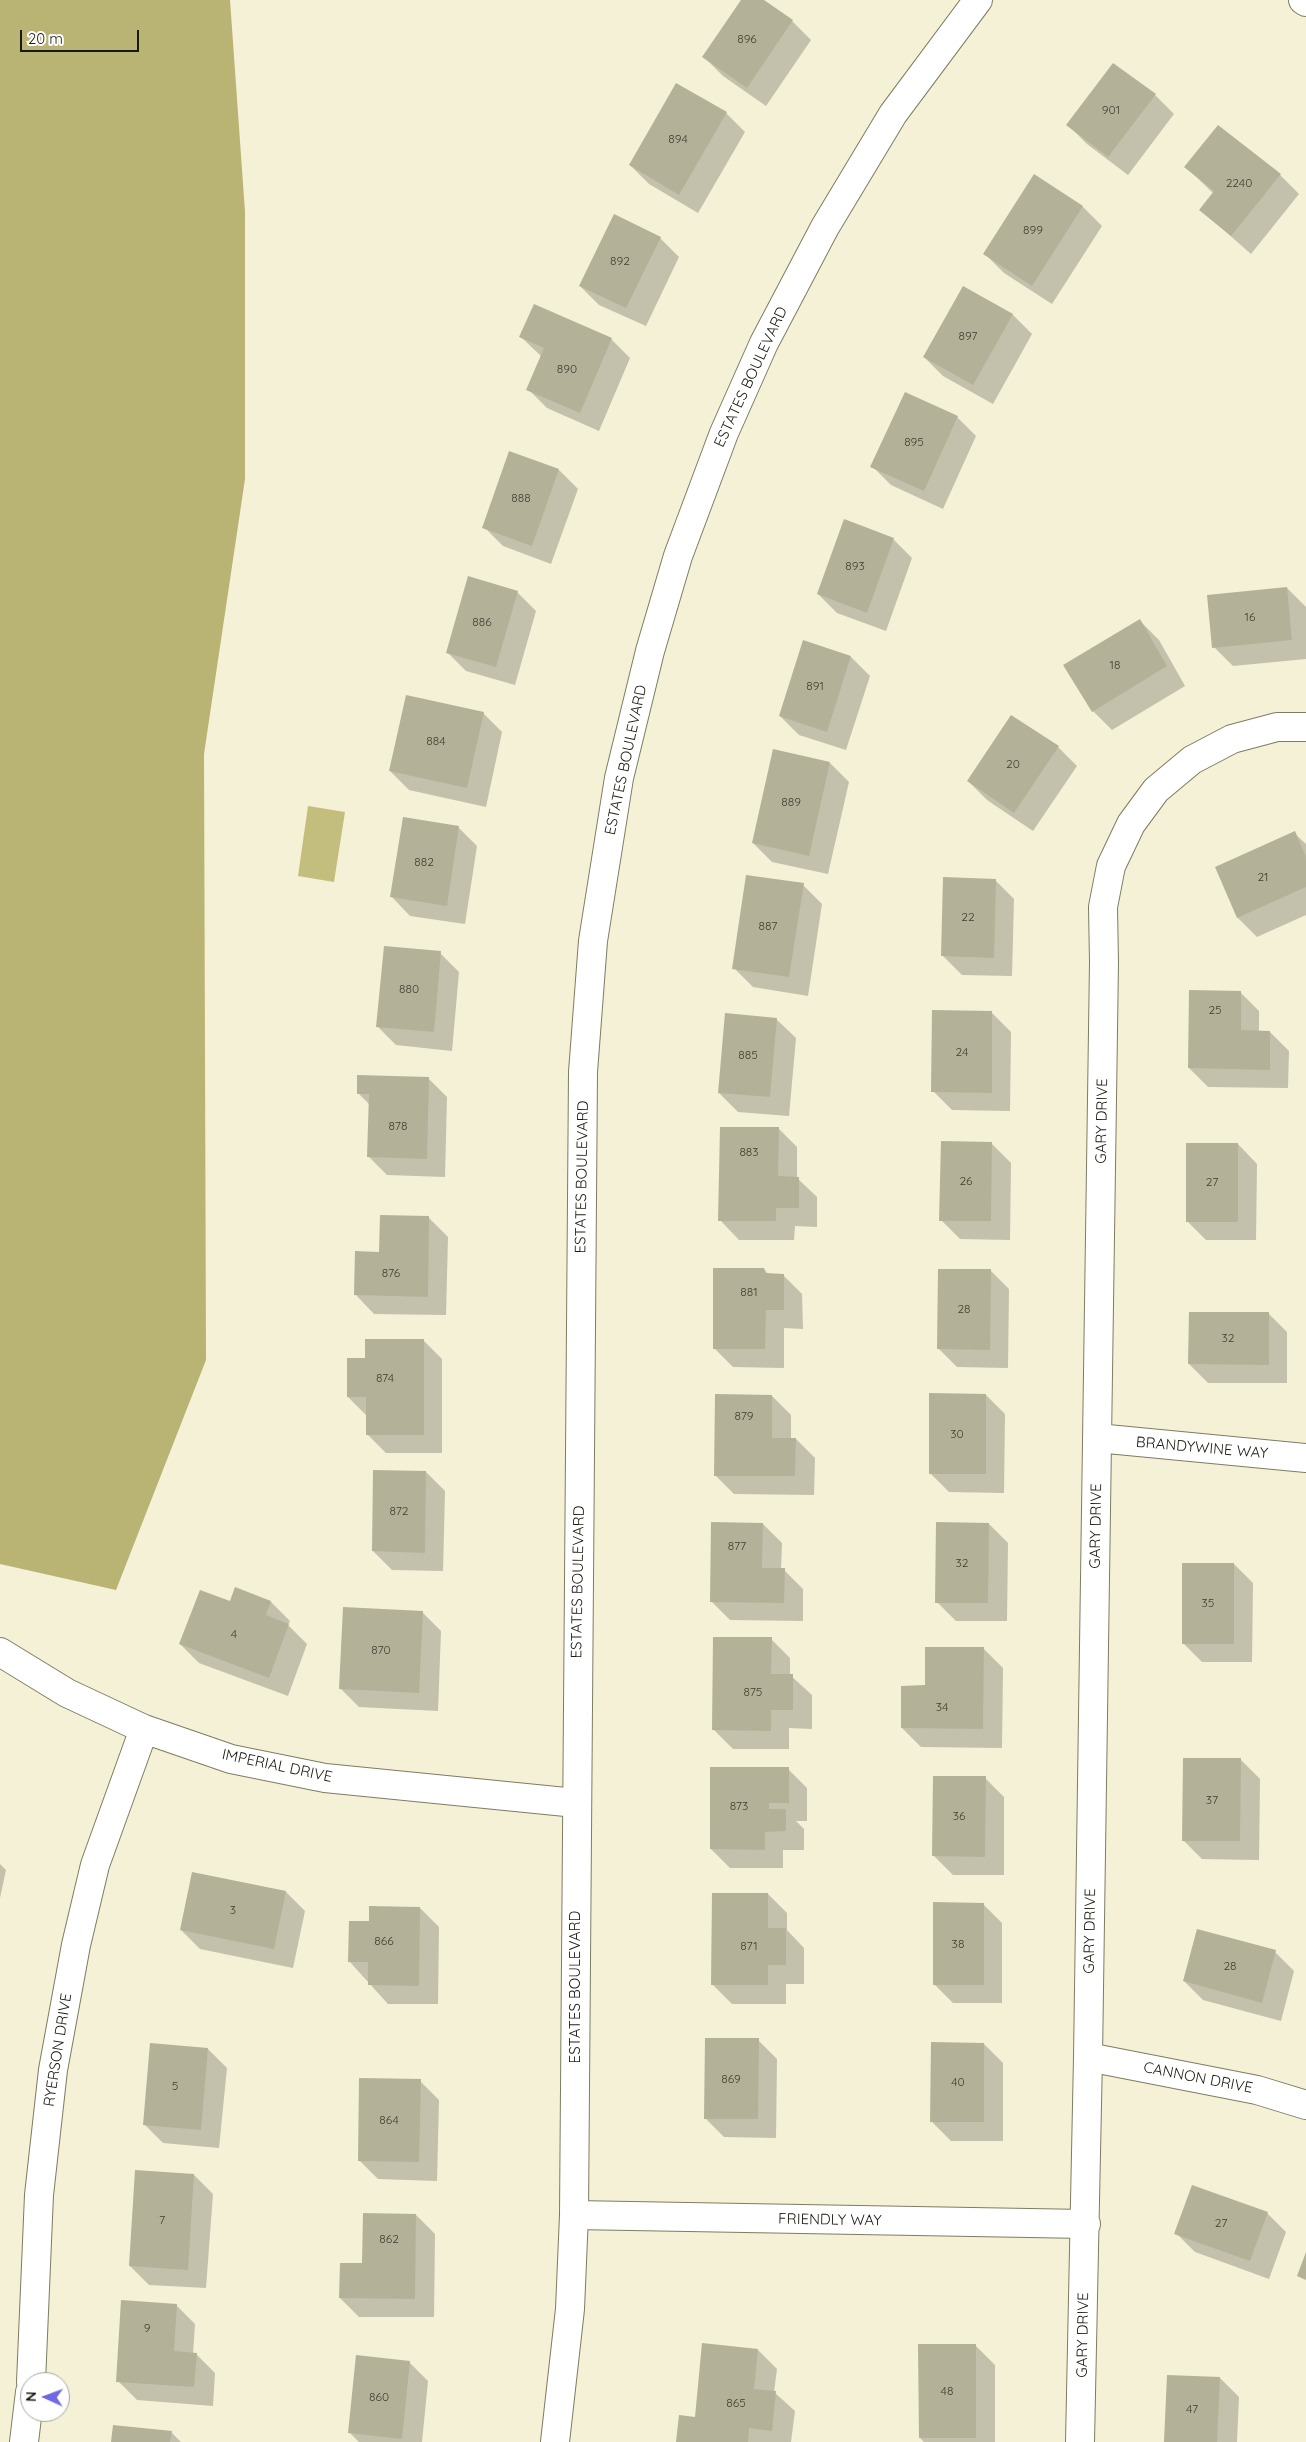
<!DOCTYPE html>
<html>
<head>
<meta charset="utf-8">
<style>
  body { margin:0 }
  #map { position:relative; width:1306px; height:2442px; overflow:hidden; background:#f4f1d6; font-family:Quicksand,sans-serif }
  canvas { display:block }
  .north { position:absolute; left:20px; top:2372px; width:50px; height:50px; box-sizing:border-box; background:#fff; border:1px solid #a3a39f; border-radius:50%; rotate:272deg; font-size:14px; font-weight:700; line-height:20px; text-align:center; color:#1a1910 }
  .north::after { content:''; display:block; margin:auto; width:18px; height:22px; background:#7069e3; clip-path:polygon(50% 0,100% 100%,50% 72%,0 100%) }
  .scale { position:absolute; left:20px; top:30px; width:119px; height:22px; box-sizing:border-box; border:2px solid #1a1910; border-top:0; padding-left:6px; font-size:15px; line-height:18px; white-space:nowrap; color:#1a1910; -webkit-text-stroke:4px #fff; paint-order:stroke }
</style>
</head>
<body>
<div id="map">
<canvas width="1306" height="2442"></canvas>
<div class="north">N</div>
<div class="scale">20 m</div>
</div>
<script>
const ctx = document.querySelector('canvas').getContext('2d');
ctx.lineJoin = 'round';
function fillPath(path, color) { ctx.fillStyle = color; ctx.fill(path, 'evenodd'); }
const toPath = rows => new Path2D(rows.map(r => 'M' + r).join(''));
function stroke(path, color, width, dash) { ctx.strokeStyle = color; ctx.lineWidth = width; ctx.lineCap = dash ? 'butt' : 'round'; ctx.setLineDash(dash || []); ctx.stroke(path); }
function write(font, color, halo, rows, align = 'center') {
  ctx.font = font + ' Quicksand,sans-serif'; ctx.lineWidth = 4; ctx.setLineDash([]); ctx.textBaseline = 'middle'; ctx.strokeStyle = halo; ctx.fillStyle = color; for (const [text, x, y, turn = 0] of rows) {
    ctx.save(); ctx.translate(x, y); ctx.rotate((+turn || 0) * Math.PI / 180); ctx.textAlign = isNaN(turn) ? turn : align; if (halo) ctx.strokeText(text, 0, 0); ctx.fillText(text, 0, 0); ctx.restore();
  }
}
fillPath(toPath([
  [0,0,230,0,245,212,245,479,204,754,206,1360,116,1590,0,1564]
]), '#b9b374');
fillPath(toPath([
  [308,806,345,812,334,882,298,876]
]), '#c3bd7e');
fillPath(toPath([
  [742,0,761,0,792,21,811,40,766,106,723,76,704,57],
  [1155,95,1174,114,1128,175,1087,144,1068,125],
  [726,113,745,132,698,213,649,184,630,165],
  [1186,167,1280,175,1299,194,1251,254,1201,210,1214,194],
  [1035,176,1083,207,1102,226,1052,304,1004,273,985,254],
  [660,238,679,257,646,326,599,305,580,286],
  [963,287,1013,315,1032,334,993,404,943,376,924,357],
  [521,337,611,339,630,358,599,431,547,408,528,389,541,356],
  [957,417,976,436,943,509,891,485,872,466],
  [559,470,578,489,551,564,503,546,484,527],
  [893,539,912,558,886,631,837,613,818,594],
  [1287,588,1306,607,1306,659,1233,666,1214,647],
  [517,592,536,611,515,685,466,671,447,652],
  [1140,621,1159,640,1185,686,1112,730,1093,711],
  [851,657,870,676,846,750,799,735,780,716],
  [483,713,502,732,486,807,409,790,390,771],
  [1058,747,1077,766,1033,831,987,800,968,781],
  [830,763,849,782,828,874,772,862,753,843],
  [458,827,477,846,465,924,410,916,391,896],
  [1294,833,1306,844,1306,915,1257,937,1238,918,1216,868],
  [995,880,1014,899,1012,976,962,975,943,956],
  [803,885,822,904,808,996,753,987,734,968],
  [440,953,459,972,452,1051,396,1045,377,1026],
  [1240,992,1259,1011,1259,1032,1270,1032,1289,1051,1288,1088,1208,1087,1189,1068],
  [992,1013,1011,1032,1010,1111,952,1110,933,1091],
  [776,1019,796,1038,789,1116,738,1112,719,1093],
  [428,1078,447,1097,445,1177,387,1175,368,1156,370,1105,358,1093],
  [778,1128,797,1147,797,1178,817,1197,817,1227,795,1226,794,1240,739,1240,720,1220],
  [992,1144,1011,1163,1010,1240,960,1239,941,1220],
  [1238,1144,1257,1164,1256,1240,1206,1240,1187,1221],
  [429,1218,448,1237,446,1315,374,1314,356,1295,380,1253],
  [764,1269,769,1275,783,1275,802,1294,803,1329,784,1328,784,1368,733,1367,714,1348],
  [990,1270,1009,1289,1008,1368,957,1367,938,1348],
  [1268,1313,1287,1332,1287,1383,1208,1383,1189,1364],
  [423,1340,442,1359,442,1453,386,1453,367,1434,367,1416,348,1397],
  [986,1395,1005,1414,1004,1493,949,1492,930,1473],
  [772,1396,791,1415,791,1439,796,1439,815,1458,814,1495,734,1494,715,1475],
  [426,1472,445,1491,443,1571,392,1570,373,1551],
  [763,1524,782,1543,781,1570,784,1570,803,1589,803,1621,730,1620,711,1601],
  [989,1524,1008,1543,1007,1621,956,1621,937,1602],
  [1234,1564,1253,1583,1252,1662,1202,1662,1183,1643],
  [271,1602,290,1621,288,1625,307,1644,288,1696,199,1663,180,1644,230,1603],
  [422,1612,441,1631,438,1711,359,1707,340,1688],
  [771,1639,790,1658,790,1675,812,1695,812,1729,789,1728,789,1749,733,1749,714,1730],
  [984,1649,1003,1668,1002,1748,921,1747,902,1728,926,1687],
  [1241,1760,1260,1779,1259,1860,1202,1859,1183,1840],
  [788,1769,807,1788,807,1821,796,1821,804,1829,804,1850,783,1850,783,1868,730,1868,711,1849],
  [985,1778,1004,1797,1004,1875,953,1875,934,1856],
  [0,1864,6,1870,0,1898],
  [193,1873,286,1892,305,1911,293,1968,200,1949,181,1930],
  [768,1894,787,1913,787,1930,804,1948,804,1984,786,1984,786,2004,732,2004,713,1985],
  [983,1904,1002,1923,1002,2003,953,2003,934,1984],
  [420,1908,439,1927,438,2004,388,2004,349,1961,370,1922],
  [1275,1952,1294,1971,1281,2021,1203,2000,1184,1981],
  [758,2040,777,2059,776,2138,724,2137,705,2118],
  [984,2044,1003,2063,1003,2141,951,2141,932,2122],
  [208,2049,227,2068,219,2148,163,2143,144,2124],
  [420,2081,439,2100,437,2181,378,2179,359,2160],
  [194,2175,213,2194,206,2288,149,2285,130,2266],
  [1267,2213,1286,2232,1269,2279,1195,2252,1176,2233],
  [416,2215,435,2234,434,2317,359,2317,340,2298],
  [176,2305,195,2324,193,2354,196,2354,215,2373,213,2406,137,2400,118,2381],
  [976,2346,995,2365,995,2442,924,2442,920,2438],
  [758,2350,777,2369,774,2392,795,2411,791,2442,677,2442],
  [409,2362,428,2381,422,2442,359,2442,350,2433],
  [1220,2378,1239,2397,1237,2442,1166,2442],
  [171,2432,181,2442,112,2442]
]), '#0003');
fillPath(toPath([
  [741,0,764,0,793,20,747,88,702,57],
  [1113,63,1156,94,1108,157,1066,125],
  [676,83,727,112,679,195,629,165],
  [1218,125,1281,174,1231,236,1199,210,1214,191,1184,167],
  [1034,174,1083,206,1032,286,983,254],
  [614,214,661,237,626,308,579,286],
  [963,286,1013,314,973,385,923,357],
  [534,304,612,338,580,413,526,390,544,348,519,337],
  [905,392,958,416,924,491,870,467],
  [509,451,559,469,532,546,482,528],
  [844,519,894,538,867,613,817,594],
  [468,576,518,591,496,667,446,653],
  [1287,587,1292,640,1212,648,1207,595],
  [1140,619,1167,666,1092,712,1063,665],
  [803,640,851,656,827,732,779,716],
  [406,695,484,712,467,788,389,771],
  [1011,715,1059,746,1014,813,967,781],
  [773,749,830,762,809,856,752,843],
  [403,817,459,826,447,906,390,897],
  [1295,831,1306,857,1306,887,1237,918,1215,867],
  [746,875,804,883,789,977,732,969],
  [943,877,996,879,994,958,941,956],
  [384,946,441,951,434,1032,376,1027],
  [1189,990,1241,991,1241,1030,1270,1031,1270,1070,1188,1068],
  [932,1010,992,1011,992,1093,931,1092],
  [725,1013,777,1018,770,1097,718,1093],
  [357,1075,429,1077,427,1159,367,1157,369,1094,357,1094],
  [720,1127,779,1127,778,1176,799,1177,799,1208,776,1208,776,1221,718,1221],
  [941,1141,992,1142,991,1221,939,1221],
  [1186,1143,1238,1143,1238,1222,1186,1222],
  [380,1215,429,1216,428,1297,354,1295,355,1251,379,1252],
  [713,1268,764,1268,765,1273,784,1274,784,1310,766,1310,765,1349,713,1349],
  [938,1269,991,1269,990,1350,937,1349],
  [1189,1312,1269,1312,1269,1365,1188,1364],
  [365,1339,424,1339,424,1435,366,1435,366,1397,347,1397,347,1358,365,1358],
  [929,1393,986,1394,986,1474,929,1474],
  [715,1394,772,1395,772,1438,796,1438,795,1476,714,1476],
  [373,1470,426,1471,425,1553,372,1551],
  [711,1522,763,1523,762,1568,785,1568,784,1603,710,1602],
  [936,1522,989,1523,988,1603,935,1603],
  [1182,1563,1234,1563,1234,1644,1182,1644],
  [235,1587,271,1601,266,1615,289,1624,269,1678,179,1644,200,1590,230,1601],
  [343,1607,423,1611,419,1693,339,1689],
  [713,1637,772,1637,771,1674,793,1674,793,1710,771,1710,771,1731,712,1730],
  [925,1647,984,1647,983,1729,901,1728,901,1686,925,1685],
  [1183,1758,1241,1758,1240,1841,1182,1841],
  [710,1767,789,1767,789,1803,769,1803,769,1809,786,1809,786,1831,765,1832,765,1850,710,1849],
  [933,1776,986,1776,985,1857,932,1856],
  [192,1872,286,1891,274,1949,180,1930],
  [712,1893,768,1893,768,1928,786,1928,786,1965,768,1965,768,1985,711,1985],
  [933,1902,984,1903,984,1985,933,1985],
  [369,1906,420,1907,419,1986,368,1985,368,1962,348,1962,349,1921,369,1921],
  [1197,1929,1276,1950,1262,2003,1183,1981],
  [705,2038,759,2038,758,2119,704,2119],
  [931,2042,984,2043,984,2122,930,2122],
  [150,2043,208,2048,201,2130,143,2125],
  [359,2078,421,2079,419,2162,358,2161],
  [135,2170,194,2174,188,2270,129,2266],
  [1192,2185,1268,2212,1250,2261,1174,2234],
  [363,2213,416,2214,415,2299,339,2298,340,2263,362,2263],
  [1306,2252,1306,2280,1297,2276],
  [121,2300,177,2304,174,2351,197,2353,194,2387,116,2382],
  [702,2343,758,2349,754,2389,776,2391,772,2431,749,2428,748,2442,676,2442,679,2415,695,2417],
  [918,2344,976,2344,976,2438,919,2438],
  [356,2355,410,2361,402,2439,348,2433],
  [1167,2375,1220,2377,1217,2442,1164,2442],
  [113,2425,172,2431,170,2442,111,2442]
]), '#b3b197');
const minor = toPath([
  [1097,1438,1306,1458],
  [0,1652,67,1693,144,1729,231,1759,325,1778,576,1803],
  [1088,2057,1257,2090,1306,2105],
  [574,2215,1086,2224],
  [31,2382,39,2195,53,2070,76,1945,95,1865,144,1729],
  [24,2442,30,2392],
  [1080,2442,1088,2057,1104,962,1103,907,1111,866,1131,824,1156,790,1192,760,1232,739,1277,727,1306,727]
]);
const tertiary = toPath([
  [1303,0,1306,2],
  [555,2442,570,2309,574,2215,583,1072,593,941,619,778,650,651,678,556,724,433,764,343,825,227,893,114,978,0]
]);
stroke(minor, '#7e7c63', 30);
stroke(tertiary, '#7e7c63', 30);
stroke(minor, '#fff', 28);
stroke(tertiary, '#fff', 28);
write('12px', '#403f32', null, [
  ["896",747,39],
  ["901",1111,110],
  ["894",678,139],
  ["2240",1239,183],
  ["899",1033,230],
  ["892",620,261],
  ["897",968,336],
  ["890",567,369],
  ["895",914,442],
  ["888",521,498],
  ["893",855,566],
  ["16",1250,617],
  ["886",482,622],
  ["18",1115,665],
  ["891",815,686],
  ["884",436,741],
  ["20",1013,764],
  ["889",791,802],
  ["882",424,862],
  ["21",1263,877],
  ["22",968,917],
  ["887",768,926],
  ["880",409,989],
  ["25",1215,1010],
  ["24",962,1052],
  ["885",748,1055],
  ["878",398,1126],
  ["883",749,1152],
  ["26",966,1181],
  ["27",1212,1182],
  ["876",391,1273],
  ["881",749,1292],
  ["28",964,1309],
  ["32",1228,1338],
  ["874",385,1378],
  ["879",744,1416],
  ["30",957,1434],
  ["872",399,1511],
  ["877",737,1546],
  ["32",962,1563],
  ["35",1208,1603],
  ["4",234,1634],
  ["870",381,1650],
  ["875",753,1692],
  ["34",942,1707],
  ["37",1212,1800],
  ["873",739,1806],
  ["36",959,1816],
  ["3",233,1910],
  ["866",384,1941],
  ["38",958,1944],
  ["871",749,1946],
  ["28",1230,1966],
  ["869",731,2079],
  ["40",958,2082],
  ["5",175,2086],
  ["864",389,2120],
  ["7",162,2220],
  ["27",1221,2223],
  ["862",389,2239],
  ["9",147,2328],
  ["48",947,2391],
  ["860",379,2397],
  ["865",736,2403],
  ["47",1192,2409]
]);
write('15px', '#1a1910', '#fff', [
  ["ESTATES BOULEVARD",751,377,-65],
  ["ESTATES BOULEVARD",626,760,-78],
  ["GARY DRIVE",1102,1121,-89],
  ["ESTATES BOULEVARD",582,1177,-89],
  ["BRANDYWINE WAY",1202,1448,5],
  ["GARY DRIVE",1096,1526,-89],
  ["ESTATES BOULEVARD",578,1582,-89],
  ["IMPERIAL DRIVE",277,1766,12],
  ["GARY DRIVE",1090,1931,-89],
  ["ESTATES BOULEVARD",575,1987,-90],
  ["RYERSON DRIVE",58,2050,-81],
  ["CANNON DRIVE",1198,2078,11],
  ["FRIENDLY WAY",830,2220,1],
  ["GARY DRIVE",1083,2335,-89]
]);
</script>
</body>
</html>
